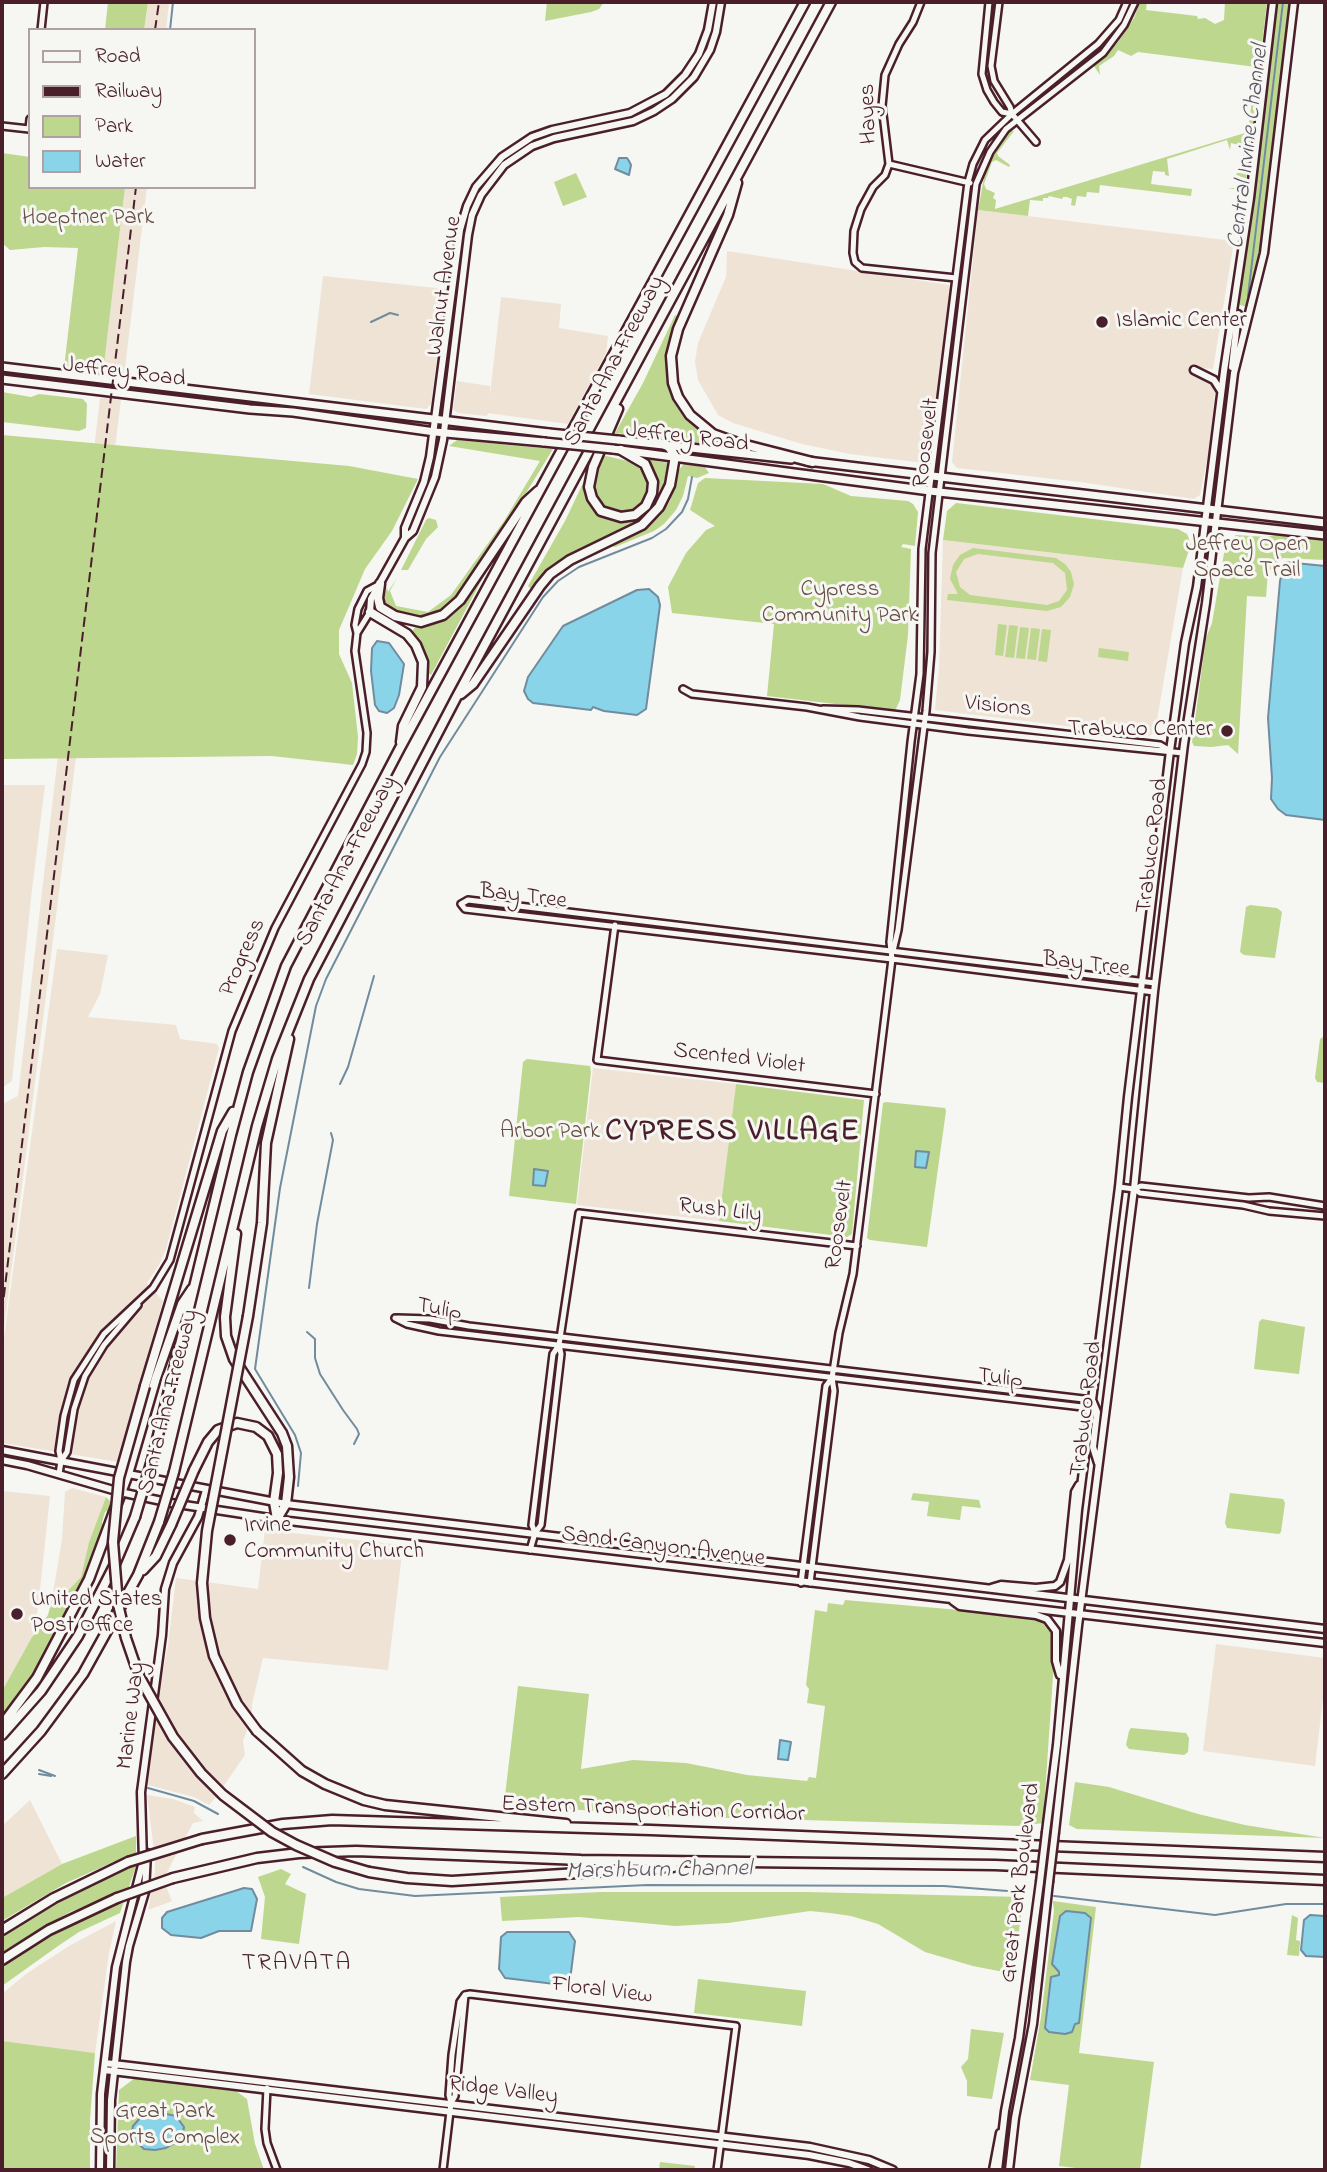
<!DOCTYPE html>
<html>
<head>
<meta charset="utf-8">
<style>
  body { margin:0 }
  #map { position:relative; width:1327px; height:2172px; overflow:hidden; background:#f6f6f2; font-family:"Indie Flower",sans-serif }
  canvas { display:block }
  .frame { position:absolute; inset:0; border:4px solid #4a1f2b; pointer-events:none }
  .legend { position:absolute; left:28px; top:28px; width:228px; height:161px; box-sizing:border-box; background:#f6f6f2; border:2px solid #b1a0a2; margin:0; padding:9px 12px; list-style:none; font-size:21px; color:#4a1f2b }
  .legend li { display:flex; align-items:center; gap:14px; height:35px }
  .legend b { width:35px; border:2px solid #b1a0a2 }
</style>
</head>
<body>
<div id="map">
<canvas width="1327" height="2172"></canvas>
<div class="frame"></div>
<ul class="legend">
<li><b style="height:9px;background:#f6f6f2"></b>Road</li>
<li><b style="height:9px;background:#4a1f2b"></b>Railway</li>
<li><b style="height:19px;background:#bdd78e"></b>Park</li>
<li><b style="height:19px;background:#8ad4ea"></b>Water</li>
</ul>
</div>
<script>
const ctx = document.querySelector('canvas').getContext('2d');
ctx.lineJoin = 'round';
function fillPath(path, color) { ctx.fillStyle = color; ctx.fill(path, 'evenodd'); }
const toPath = rows => new Path2D(rows.map(r => 'M' + r).join(''));
function stroke(path, color, width, dash) { ctx.strokeStyle = color; ctx.lineWidth = width; ctx.lineCap = dash ? 'butt' : 'round'; ctx.setLineDash(dash || []); ctx.stroke(path); }
function write(font, color, halo, rows, align = 'center') {
  ctx.font = font + ' "Indie Flower",sans-serif'; ctx.lineWidth = 6; ctx.setLineDash([]); ctx.textBaseline = 'middle'; ctx.strokeStyle = halo; ctx.fillStyle = color; for (const [text, x, y, turn = 0] of rows) {
    ctx.save(); ctx.translate(x, y); ctx.rotate((+turn || 0) * Math.PI / 180); ctx.textAlign = isNaN(turn) ? turn : align; if (halo) ctx.strokeText(text, 0, 0); ctx.fillText(text, 0, 0); ctx.restore();
  }
}
fillPath(toPath([
  [148,2,169,2,166,30,144,30],
  [125,187,147,187,124,376,120,376,117,399,121,400,2,1344,2,1104,18,1096,100,398,106,398,108,374,103,373],
  [978,210,1234,241,1213,369,1200,368,1216,379,1210,445,1200,495,1194,499,1080,482,957,468,952,462],
  [727,251,949,285,950,289,929,461,924,463,850,454,802,444,733,423,718,415,698,380,695,362,698,343,726,277],
  [323,276,446,289,431,404,426,409,309,394],
  [501,297,561,304,559,328,608,336,606,353,568,424,488,413,487,416,458,413,453,409,457,381,490,386,490,395],
  [943,540,1183,568,1155,732,1149,736,935,710,939,668],
  [2,785,45,785,31,898,12,1081,2,1088],
  [57,949,108,955,100,994,88,1017,176,1025,180,1039,217,1044,219,1048,166,1249,160,1263,147,1283,163,1301,118,1462,2,1443,2,1352],
  [593,1068,736,1084,719,1221,577,1205],
  [72,1488,106,1497,89,1542,81,1577,59,1600,52,1599,62,1539,65,1492],
  [2,1491,50,1496,38,1608,32,1637,2,1691],
  [265,1530,403,1545,388,1670,263,1658,252,1704,252,1716,243,1741,245,1755,216,1797,209,1805,194,1797,148,1785,154,1720,168,1645,176,1578,258,1589],
  [1216,1644,1325,1658,1325,1682,1315,1766,1203,1751],
  [147,1795,173,1799,195,1807,194,1813,203,1821,193,1823,165,1876,167,1889,172,1901,148,1910,155,1872,155,1859],
  [30,1800,62,1864,2,1898,2,1826],
  [116,1921,109,1953,95,2053,2,2041,2,1994,26,1974,69,1946]
]), '#efe3d5');
fillPath(toPath([
  [108,2,148,2,144,30,105,30],
  [547,2,604,2,599,9,591,12,545,21],
  [1140,2,1147,2,1146,10,1197,16,1198,19,1205,18,1215,24,1224,20,1225,2,1267,2,1245,189,1243,191,1228,188,1239,188,1240,176,1236,175,1237,173,1241,173,1244,146,1231,143,1230,150,1227,140,1167,159,1169,176,1165,175,1165,172,1153,171,1151,184,1192,189,1191,196,1100,185,1099,193,1087,192,1086,197,1077,196,1075,206,1071,205,1072,199,1067,197,1063,197,1062,199,1049,196,1048,198,1043,198,1043,201,1030,200,1028,216,978,210,985,172,999,145,1010,131,1014,131,997,153,998,156,1010,165,1009,167,996,160,992,162,984,184,986,189,995,193,993,198,996,200,995,209,1248,132,1256,67,1138,52,1131,56,1118,50,1114,56,1099,66,1100,75,1094,66,1118,42,1134,18],
  [1275,2,1289,2,1288,23,1262,241,1248,307,1240,305,1239,302],
  [2,153,30,157,30,187,125,187,103,373,64,368,78,248,44,247,10,250,2,243],
  [576,173,587,197,563,206,554,182],
  [675,315,680,318,669,348,682,409,693,423,723,445,615,433,643,383],
  [2,392,31,397,39,394,83,399,87,404,86,428,79,431,2,422],
  [2,435,349,466,418,479,392,531,365,569,339,630,339,654,352,683,358,737,357,754,353,765,272,756,2,759],
  [457,440,553,449,496,542,487,550,481,564,456,599,443,612,421,619,401,616,384,605,383,600,387,587,388,592,397,578,390,591,396,606,428,612,451,595,504,521,540,461,449,446],
  [602,455,632,462,640,469,643,468,648,480,648,490,642,504,635,510,618,513,608,510,598,501,594,492,594,479,597,465],
  [651,460,668,463,662,493,657,491,656,476,648,462],
  [684,464,704,466,709,473,697,478,688,476,683,496,676,510,664,524,654,531,615,547,611,546,642,530,659,517,670,501,678,471],
  [705,478,823,484,851,496,908,501,913,504,918,512,915,546,903,544,901,547,911,549,908,635,900,700,895,711,767,696,774,624,672,613,668,587,686,553,706,530,715,526,690,510,698,483],
  [585,479,587,500,598,514,610,520,629,521,640,517,642,521,538,582,532,590,528,586,565,521],
  [956,503,1178,529,1187,534,1191,544,1183,568,943,540,947,511],
  [429,518,436,520,438,527,426,539,408,570,401,570,426,520],
  [1236,535,1266,537,1276,535,1325,540,1325,560,1283,558,1268,572,1266,597,1247,596,1238,754,1228,745,1211,747,1194,746,1192,742,1206,638,1212,623,1226,542],
  [973,548,1056,558,1065,564,1071,572,1074,584,1070,597,1061,607,1047,611,947,600,948,594,958,594,950,579,953,565,960,555],
  [978,554,1053,563,1065,573,1067,590,1059,601,1047,605,970,595,960,587,956,572,964,559],
  [484,570,486,572,431,675,427,672,421,647,411,633,416,626,433,624,449,616,458,608],
  [998,624,1007,625,1003,656,995,655],
  [1009,625,1018,626,1014,658,1005,657],
  [1020,627,1029,628,1025,659,1016,658],
  [1031,628,1040,629,1036,660,1027,659],
  [1042,629,1051,630,1047,662,1038,661],
  [1099,648,1129,652,1128,661,1098,657],
  [1250,905,1277,908,1282,912,1275,958,1244,955,1240,952,1246,907],
  [1323,1037,1325,1037,1325,1083,1317,1082,1315,1078,1320,1039],
  [527,1059,590,1066,591,1072,576,1204,509,1196,523,1062],
  [736,1084,864,1100,852,1234,847,1237,719,1221],
  [886,1102,945,1108,946,1111,927,1247,870,1240,867,1238,883,1103],
  [1262,1319,1305,1327,1299,1374,1254,1369,1259,1322],
  [913,1493,979,1500,981,1508,962,1506,960,1520,927,1516,929,1502,911,1500],
  [1230,1493,1283,1499,1285,1503,1281,1532,1279,1534,1227,1528,1225,1523],
  [106,1497,110,1501,110,1509,105,1512,102,1522,103,1527,83,1583,39,1670,2,1720,2,1691,32,1637,48,1615,52,1599,59,1600,81,1577,89,1542],
  [845,1600,1039,1617,1046,1620,1055,1633,1055,1647,1043,1823,1020,1826,659,1816,504,1804,518,1686,589,1694,581,1769,633,1760,686,1763,747,1775,807,1781,809,1777,816,1778,825,1706,807,1703,809,1689,806,1685,815,1610,827,1612,828,1603,843,1605],
  [1131,1728,1186,1733,1189,1738,1188,1752,1184,1755,1129,1749,1126,1745,1129,1731],
  [1075,1782,1109,1787,1198,1814,1245,1825,1325,1838,1077,1829,1069,1825],
  [136,1836,136,1866,120,1913,79,1932,58,1946,2,1986,2,1966,64,1928,116,1903,118,1893,70,1912,2,1952,2,1937,44,1909,126,1868,129,1855,66,1883,2,1921,2,1898,62,1864],
  [281,1869,291,1874,285,1884,306,1894,299,1944,261,1939,265,1897,258,1877],
  [601,1892,807,1892,1023,1897,1014,1974,973,1966,925,1952,878,1924,851,1916,830,1913,810,1911,728,1923,675,1926,579,1917,502,1921,500,1897],
  [1053,1901,1096,1907,1079,2053,1154,2062,1140,2170,1093,2170,1059,2166,1069,2085,1030,2080,1041,2017,1054,1911],
  [1292,1915,1298,1918,1296,1940,1300,1941,1299,1956,1287,1955],
  [698,1979,806,1991,802,2026,694,2013],
  [971,2029,1004,2033,992,2099,967,2096,967,2081,961,2067,968,2059],
  [2,2041,95,2053,90,2120,90,2170,2,2170],
  [135,2078,236,2091,247,2099,255,2144,264,2170,116,2170,119,2090],
  [660,2162,695,2166,694,2170,659,2170]
]), '#bdd78e');
const water = toPath([
  [619,158,627,158,629,161,631,165,629,175,615,169,619,158],
  [1285,562,1325,566,1325,820,1286,815,1278,809,1271,799,1272,778,1268,718,1280,581,1285,562],
  [649,589,658,597,660,605,646,709,637,715,604,711,593,707,591,710,533,703,528,699,524,691,528,677,563,626,637,590,649,589],
  [377,641,389,643,404,664,399,695,394,708,387,713,379,711,375,705,371,671,372,648,377,641],
  [916,1151,929,1152,926,1168,915,1167,916,1151],
  [534,1169,548,1171,545,1186,533,1185,534,1169],
  [780,1740,791,1742,788,1760,778,1759,780,1740],
  [244,1888,252,1889,257,1899,251,1931,219,1931,201,1938,171,1935,162,1928,162,1918,167,1912,244,1888],
  [1066,1911,1085,1913,1091,1918,1079,2023,1075,2024,1072,2032,1065,2034,1049,2032,1045,2028,1051,1977,1059,1975,1059,1972,1052,1964,1060,1916,1066,1911],
  [1310,1915,1325,1916,1325,1957,1306,1956,1301,1950,1304,1920,1310,1915],
  [507,1932,569,1932,575,1941,570,1980,563,1985,505,1978,499,1969,501,1937,507,1932],
  [157,2112,176,2116,184,2127,183,2133,175,2143,166,2148,155,2150,144,2149,131,2137,133,2126,140,2118,157,2112]
]);
fillPath(water, '#8ad4ea');
stroke(water, '#708c9e', 2);
stroke(toPath([
  [170,30,173,2],
  [1248,296,1283,2],
  [371,322,390,313,398,315],
  [340,1084,348,1067,374,976],
  [309,1288,317,1224,333,1140,331,1133],
  [307,1332,315,1339,315,1358,320,1374,343,1410,357,1429,359,1434,354,1444],
  [298,1486,301,1453,295,1435,255,1369,280,1188,316,1006,326,979,440,757,543,597,558,581,579,567,652,538,666,529,682,512,688,499,692,477],
  [39,1770,55,1776],
  [39,1774,51,1776],
  [148,1788,194,1801,218,1814],
  [303,1867,336,1882,359,1889,415,1896,647,1885,944,1886,1020,1892],
  [1054,1896,1215,1915,1286,1904,1325,1904]
]), '#708c9e', 2);
const tertiary = toPath([
  [921,2,913,22,899,44,885,75,882,106,889,164,885,175,873,187,861,209,854,231,853,253,855,262,862,268,956,278],
  [989,2,982,74,987,90,994,102,1002,112,1012,114],
  [999,2,991,66,994,81,1010,107,1012,114,1036,142],
  [41,30,44,2],
  [2,126,29,129,30,119],
  [889,164,970,183],
  [357,633,370,612],
  [683,689,692,694,807,707,860,717,968,731,1183,753],
  [823,709,858,710,1160,745,1170,751],
  [615,925,597,1060,876,1094],
  [893,951,898,930,926,711,931,652,932,553,976,184,990,152,1006,129,1103,53,1124,25,1135,2],
  [1154,992,892,959,465,909,461,904,468,900,527,907,1155,983],
  [1119,1187,1134,1189,1140,1193,1243,1205,1269,1211,1325,1216],
  [1134,1189,1141,1186,1249,1198,1269,1197,1325,1206],
  [395,1318,407,1324,439,1331,1091,1408],
  [397,1318,430,1319,469,1326,1092,1400],
  [61,1461,67,1452,74,1409,85,1376,104,1345,138,1305],
  [59,1474,61,1461,59,1451,64,1416,74,1380,104,1334,153,1288,170,1260,232,1031,275,928,362,764,366,752,367,733,355,651,357,633,355,625,358,609,367,591,380,584],
  [535,1533,532,1525,553,1354,559,1345],
  [530,1550,535,1533,541,1525,561,1354,559,1345,579,1213,857,1246],
  [801,1583,826,1386,832,1378],
  [810,1583,834,1391,832,1378,839,1333,853,1274,892,959,890,942,911,742,920,674,922,549,968,182,973,164,985,140,1012,114,1098,44,1119,20,1127,2],
  [465,1995,470,1994,736,2026,717,2170],
  [267,2088,265,2129,267,2143,277,2170],
  [451,2103,455,2096,465,1995],
  [443,2170,451,2103,449,2095,452,2055,460,2002,465,1995]
]);
const secondary = toPath([
  [1232,367,1238,314],
  [1194,370,1214,380,1221,391],
  [405,538,405,528,424,482,430,457,460,230,467,206,476,187,502,157,532,137,552,130,630,113,666,94,685,75,699,54,708,30,713,2],
  [370,612,371,599,405,538,413,531,435,477,443,440,468,235,472,215,481,195,504,165,532,146,554,138,633,121,654,111,672,99,694,77,710,50,716,32,721,2],
  [1092,1400,1097,1412,1093,1447,1098,1463],
  [2,1450,286,1504,1325,1629],
  [2,1460,27,1465,120,1492,171,1503,289,1521,1325,1643],
  [991,1588,1001,1585,1036,1588,1055,1586,1060,1582,1068,1560,1075,1492,1079,1485],
  [953,1601,960,1606,1036,1615,1047,1619,1056,1631,1056,1661,1060,1675],
  [1046,1832,1057,1745,1078,1510,1119,1187,1128,1097,1170,751,1185,643,1197,587,1224,371,1250,198,1273,2],
  [1055,1832,1078,1626,1134,1189,1154,992,1184,744,1206,603,1234,373,1264,253,1294,2],
  [105,2063,810,2147,869,2160,893,2170],
  [104,2070,809,2155,849,2163,868,2170],
  [100,2170,101,2094,116,1967,143,1861,141,1792,162,1635,165,1589,173,1563,198,1517,206,1490],
  [110,2170,111,2100,126,1962,129,1946,145,1892,147,1853],
  [993,2170,1000,2133],
  [998,2170,1005,2111,1019,2038,1040,1882],
  [1009,2170,1015,2118,1033,2024,1049,1882]
]);
const primary = toPath([
  [2,367,549,433],
  [2,379,250,409,293,412,435,432,544,442],
  [618,440,791,459],
  [613,449,930,491,1325,535],
  [807,461,1325,523]
]);
const motorway = toPath([
  [737,183,728,215,678,329,671,356,673,383,678,397,690,415,713,434,738,443,812,462],
  [618,409,593,467,589,487,592,498,601,511,621,517,635,515,646,506,652,493,653,482,645,464,621,450],
  [380,584,378,598,380,607,395,616,421,622,443,615,460,600,526,502,538,491],
  [370,612,407,634,416,645,423,662,422,687,403,726,401,742],
  [461,694,473,684,540,586,550,574,570,560,642,525,659,507,670,485,675,456,669,447,663,444],
  [236,1234,225,1317,226,1336,234,1359,282,1433,287,1446,289,1477,286,1504,277,1519],
  [248,1316,262,1223,266,1143,289,1039],
  [145,1386,222,1131,233,1112],
  [152,1460,231,1135,248,1072,286,966,400,748,805,2],
  [194,1470,208,1442,218,1430,237,1423,256,1427,268,1436,277,1454,278,1473,274,1502,277,1519],
  [174,1472,257,1126,277,1059,309,979,456,698,831,2],
  [143,1570,156,1556,171,1525],
  [2,1725,37,1678,89,1579,128,1474,156,1378,182,1304,192,1289],
  [257,1731,302,1771,325,1784,364,1800,385,1805,566,1824],
  [2,1735,41,1691,78,1636,115,1564,135,1517],
  [2,1774,41,1731,83,1674,138,1575,159,1522],
  [202,1839,283,1824,332,1820,651,1830,1325,1857],
  [369,1872,407,1878,452,1881,673,1867],
  [173,1878,257,1858,299,1853,356,1851,581,1860,995,1865,1325,1880],
  [2,1930,54,1898,128,1862],
  [2,1960,49,1930,117,1898]
]);
stroke(tertiary, '#4a1f2b', 10);
stroke(secondary, '#4a1f2b', 11);
stroke(primary, '#4a1f2b', 12);
stroke(motorway, '#4a1f2b', 13);
stroke(tertiary, '#f6f6f2', 5);
stroke(secondary, '#f6f6f2', 6);
stroke(primary, '#f6f6f2', 7);
stroke(motorway, '#f6f6f2', 8);
stroke(toPath([
  [155,30,159,2],
  [2,1312,136,187]
]), '#4a1f2b', 2, [10, 5]);
const secondaryBridge = toPath([
  [1040,1882,1046,1832],
  [1049,1882,1055,1832]
]);
const primaryBridge = toPath([
  [549,433,618,440],
  [544,442,613,449]
]);
const motorwayBridge = toPath([
  [248,1316,207,1531,202,1583,205,1618,214,1656,237,1704,257,1731],
  [145,1386,119,1478,113,1542,118,1604,126,1638,139,1676,173,1737,201,1773,223,1795,272,1832,296,1845,335,1862,369,1872],
  [135,1517,152,1460],
  [159,1522,174,1472],
  [171,1525,194,1470],
  [128,1862,202,1839],
  [117,1898,173,1878]
]);
stroke(secondaryBridge, '#4a1f2b', 11, []);
stroke(primaryBridge, '#4a1f2b', 12, []);
stroke(motorwayBridge, '#4a1f2b', 13, []);
stroke(secondaryBridge, '#f6f6f2', 6);
stroke(primaryBridge, '#f6f6f2', 7);
stroke(motorwayBridge, '#f6f6f2', 8);
for (const [x, y, r, color] of [
  [1102,322,7,"#4a1f2b"],
  [1227,731,7,"#4a1f2b"],
  [230,1540,7,"#4a1f2b"],
  [17,1614,7,"#4a1f2b"]
]) { const dot = new Path2D(); dot.arc(x, y, r, 0, 2 * Math.PI); ctx.fillStyle = color; ctx.fill(dot); stroke(dot, '#f6f6f2', 2.5); }
write('23px', '#4a1f2b', '#f6f6f2', [
  ["Hayes",870,114,-92],
  ["Walnut Avenue",446,286,-82],
  ["Santa Ana Freeway",616,362,-62],
  ["Jeffrey Road",124,374,7],
  ["Jeffrey Road",687,439,7],
  ["Roosevelt",928,443,-83],
  ["Visions",998,708,6],
  ["Trabuco Road",1154,846,-83],
  ["Santa Ana Freeway",348,862,-62],
  ["Bay Tree",523,898,7],
  ["Progress",244,958,-66],
  ["Bay Tree",1086,966,7],
  ["Scented Violet",739,1060,7],
  ["Rush Lily",720,1212,7],
  ["Roosevelt",841,1225,-82],
  ["Tulip",439,1311,11],
  ["Tulip",1000,1380,7],
  ["Santa Ana Freeway",170,1402,-76],
  ["Trabuco Road",1088,1409,-83],
  ["Sand Canyon Avenue",663,1548,7],
  ["Marine Way",133,1716,-83],
  ["Eastern Transportation Corridor",653,1811,2],
  ["Great Park Boulevard",1022,1883,-83],
  ["Floral View",602,1992,7],
  ["Ridge Valley",503,2092,7]
]);
write('23px', '#674d44', '#f6f6f2', [
  ["Hoeptner Park",88,219],
  ["Jeffrey Open",1247,546],
  ["Space Trail",1247,572],
  ["Cypress",840,591],
  ["Community Park",840,617],
  ["Arbor Park",550,1133],
  ["Great Park",165,2113],
  ["Sports Complex",165,2139]
]);
write('23px', '#4a1f2b', '#f6f6f2', [
  ["Islamic Center",1116,322],
  ["Trabuco Center",1213,731,"right"],
  ["Irvine",244,1527],
  ["Community Church",244,1553],
  ["United States",31,1601],
  ["Post Office",31,1627]
], 'left');
write('italic 24px', '#5d5564', '#f6f6f2', [
  ["Central Irvine Channel",1250,147,-83],
  ["Marshburn Channel",659,1872,-1]
]);
ctx.letterSpacing = '2px';
write('24px', '#4a1f2b', '#f6f6f2', [
  ["TRAVATA",297,1965]
]);
ctx.letterSpacing = '0px';
ctx.letterSpacing = '2px';
write('bold 30px', '#4a1f2b', '#f6f6f2', [
  ["CYPRESS VILLAGE",733,1134]
]);
ctx.letterSpacing = '0px';
</script>
</body>
</html>
